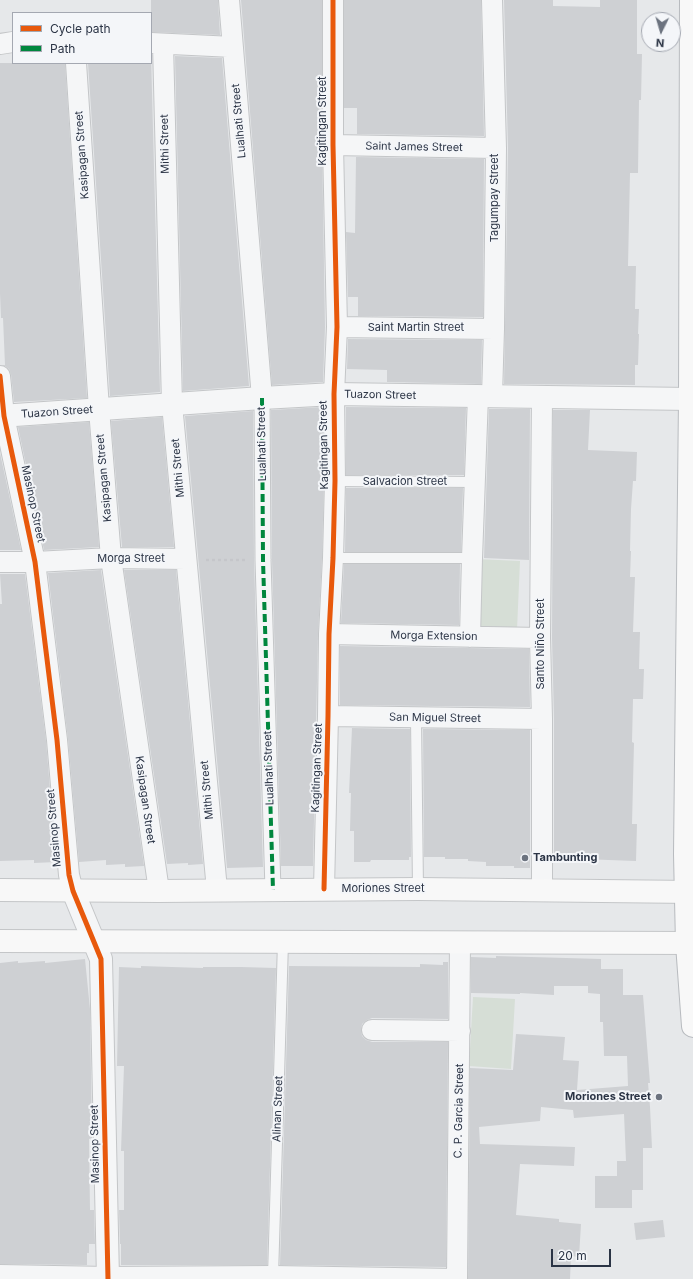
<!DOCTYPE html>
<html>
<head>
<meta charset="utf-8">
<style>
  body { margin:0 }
  #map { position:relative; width:693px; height:1279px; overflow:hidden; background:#e6e8ea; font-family:Inter,sans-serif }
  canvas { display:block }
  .legend { position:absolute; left:12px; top:12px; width:140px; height:52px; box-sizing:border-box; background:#f4f6f9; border:1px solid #a4a8b1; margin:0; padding:5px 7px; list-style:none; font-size:12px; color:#2b3445 }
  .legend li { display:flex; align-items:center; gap:8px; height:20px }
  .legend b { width:20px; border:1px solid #a4a8b1 }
  .north { position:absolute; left:641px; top:12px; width:40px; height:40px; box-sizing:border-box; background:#f4f6f9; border:1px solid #a4a8b1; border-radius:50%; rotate:185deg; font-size:11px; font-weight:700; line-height:16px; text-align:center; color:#2b3445 }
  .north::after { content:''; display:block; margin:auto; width:14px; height:18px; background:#6c737f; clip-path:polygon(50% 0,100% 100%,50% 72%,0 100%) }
  .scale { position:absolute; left:551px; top:1249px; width:60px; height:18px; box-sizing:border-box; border:2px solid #2b3445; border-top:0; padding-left:5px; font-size:12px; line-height:14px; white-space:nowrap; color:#2b3445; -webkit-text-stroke:3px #f4f6f9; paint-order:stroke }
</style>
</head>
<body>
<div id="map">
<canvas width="693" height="1279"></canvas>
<ul class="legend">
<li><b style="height:5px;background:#e8590c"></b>Cycle path</li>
<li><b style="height:5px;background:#00873e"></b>Path</li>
</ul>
<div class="north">N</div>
<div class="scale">20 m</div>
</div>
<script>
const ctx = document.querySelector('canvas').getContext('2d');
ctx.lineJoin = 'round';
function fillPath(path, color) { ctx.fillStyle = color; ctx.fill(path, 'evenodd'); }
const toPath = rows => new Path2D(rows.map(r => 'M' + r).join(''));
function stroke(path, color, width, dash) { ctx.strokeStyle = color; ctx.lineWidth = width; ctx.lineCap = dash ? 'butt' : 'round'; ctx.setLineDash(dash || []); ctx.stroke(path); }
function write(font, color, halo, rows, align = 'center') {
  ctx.font = font + ' Inter,sans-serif'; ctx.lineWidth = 4; ctx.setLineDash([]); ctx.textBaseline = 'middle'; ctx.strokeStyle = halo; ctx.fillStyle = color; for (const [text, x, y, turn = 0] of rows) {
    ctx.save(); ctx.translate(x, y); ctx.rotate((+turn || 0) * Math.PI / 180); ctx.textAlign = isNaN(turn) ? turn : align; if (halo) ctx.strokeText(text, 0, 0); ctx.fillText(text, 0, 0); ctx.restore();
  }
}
fillPath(toPath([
  [476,559,520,561,517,630,473,628],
  [473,997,515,999,511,1069,469,1066]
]), '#d6ded6');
fillPath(toPath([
  [151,0,218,0,220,35,151,32],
  [241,0,322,0,322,145,325,327,323,382,272,385],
  [344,0,481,0,484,136,357,134,357,108,344,108],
  [504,0,553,0,553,6,600,7,600,0,637,0,637,54,642,54,641,100,639,100,638,173,630,173,628,266,636,266,635,309,639,309,638,334,639,334,638,365,635,365,635,385,504,384,508,148],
  [151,55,160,392,110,396,88,63,151,63],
  [175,56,222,58,249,386,183,391],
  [0,63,65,63,87,398,14,402,11,374,9,369,5,366,1,365,5,365,3,318,1,318,0,293],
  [356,157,484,159,483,317,358,316,358,297,348,297,346,232,355,233],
  [348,339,482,340,481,384,387,382,387,370,347,369],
  [323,407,324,481,322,558,318,634,313,866,281,866,272,560,271,410],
  [346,407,466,408,464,475,346,475],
  [489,409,530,409,529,560,484,558],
  [553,410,590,410,588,450,637,452,636,481,633,481,631,509,630,551,631,551,630,577,635,577,633,632,640,632,639,669,644,669,643,699,633,699,632,742,634,743,632,824,637,824,636,861,554,858,554,719,552,638],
  [253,411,254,560,263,867,227,868,185,416],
  [162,417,174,547,122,547,111,421],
  [89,422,99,547,44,550,18,427],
  [0,453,21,550,0,550],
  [346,488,463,488,461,552,345,552],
  [344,564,460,564,459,625,341,623],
  [101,570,144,866,125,867,125,864,106,865,106,860,79,862,68,739,48,573],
  [124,570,176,570,203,864,188,865,188,863,167,864],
  [0,574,25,574,46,741,56,862,34,863,34,860,0,861,0,604,2,604],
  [340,646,529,649,530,707,340,705],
  [352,728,410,729,411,857,409,857,409,860,371,860,370,862,354,862,354,831,350,831,351,793,349,793],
  [423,729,530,730,530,868,514,868,514,866,486,866,486,862,468,861,468,859,445,859,445,857,424,857],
  [496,956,601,959,601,969,623,969,623,995,643,995,650,1083,648,1083,650,1107,652,1148,643,1148,643,1190,632,1190,632,1208,595,1208,595,1176,617,1176,617,1161,626,1161,624,1114,574,1118,573,1110,541,1107,540,1121,479,1127,480,1144,575,1147,574,1166,520,1164,516,1215,559,1219,559,1222,581,1224,579,1257,571,1256,570,1279,468,1279,470,1068,513,1070,516,1034,565,1037,563,1060,579,1061,577,1090,628,1086,627,1056,604,1056,603,1022,600,1022,600,994,588,993,588,986,554,986,554,995,520,993,520,994,471,993,471,957,496,958],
  [85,959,90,1009,92,1138,89,1139,90,1210,94,1210,95,1244,89,1244,89,1253,87,1253,87,1265,0,1264,0,963,18,961,18,963,45,961,45,963],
  [443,962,448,962,448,1019,372,1018,367,1020,362,1024,361,1030,362,1036,366,1040,372,1042,448,1042,446,1267,280,1265,289,966,420,967,420,964,443,965],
  [141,966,203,968,203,967,241,967,276,968,267,1265,121,1265,121,1244,120,1244,119,1210,124,1210,124,1151,121,1151,124,1066,117,1066,119,967,141,968],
  [663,1220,665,1237,636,1240,634,1223]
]), '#ced0d3');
const service = toPath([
  [335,481,475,482],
  [333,558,472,558],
  [416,718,418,889],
  [273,1276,283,942]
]);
const pedestrian = toPath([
  [262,398,263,560,273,890]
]);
const minor = toPath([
  [229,0,262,398],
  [492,0,496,148,494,329,492,396],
  [151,43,233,47],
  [0,44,13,42],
  [163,44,172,404,217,890],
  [76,63,99,409,111,558,159,891],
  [333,145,496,148],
  [337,327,494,329],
  [0,376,4,416,35,562,57,740,69,875,73,891],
  [0,562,35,562,111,558,186,559],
  [329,634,540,638],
  [470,637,472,558,478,396],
  [328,716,542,719],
  [324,889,328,716,329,634,333,558,335,481,334,394,337,327,333,145,333,0],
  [542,891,542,719,540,638,542,398],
  [372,1030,460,1031],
  [0,1275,108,1277,273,1276,454,1279],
  [457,1279,460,943]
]);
const tertiary = toPath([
  [0,416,262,398,334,394,690,399],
  [73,891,101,959,108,1279]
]);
const secondary = toPath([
  [0,890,159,891,418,889,693,892],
  [0,941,693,943]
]);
const trunk = toPath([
  [691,0,690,399,685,854,687,944,693,1026]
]);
stroke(service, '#c4c6c8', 12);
stroke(pedestrian, '#c4c6c8', 17);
stroke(minor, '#c4c6c8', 22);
stroke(tertiary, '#c4c6c8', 24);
stroke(secondary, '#c4c6c8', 24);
stroke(trunk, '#b8bbbf', 24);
stroke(toPath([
  [206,560,245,560]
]), '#c5c6ca', 2.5, [3, 3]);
stroke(service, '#f5f6f7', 10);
stroke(pedestrian, '#f5f6f7', 15);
stroke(minor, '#f5f6f7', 20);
stroke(tertiary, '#f5f6f7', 22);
stroke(secondary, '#f8f8f8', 22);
stroke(trunk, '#f8f8f8', 22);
stroke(toPath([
  [262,398,263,560,273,890]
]), '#00873e', 4, [8, 4]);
stroke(toPath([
  [0,376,4,416,35,562,57,740,69,875,73,891,101,959,108,1279],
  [324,889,328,716,329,634,333,558,335,481,334,394,337,327,333,145,333,0]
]), '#e8590c', 5);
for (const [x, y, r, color] of [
  [525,858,4,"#6c737f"],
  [659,1097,4,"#6c737f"]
]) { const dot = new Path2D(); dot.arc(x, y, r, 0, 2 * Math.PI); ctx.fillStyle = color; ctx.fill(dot); stroke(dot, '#f4f6f9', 1.5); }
write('11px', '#2b3445', '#f4f6f9', [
  ["Lualhati Street",239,121,-95],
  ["Kagitingan Street",323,121,-90],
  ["Mithi Street",165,144,-91],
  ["Saint James Street",414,147,1],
  ["Kasipagan Street",82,155,-94],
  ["Tagumpay Street",495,198,-90],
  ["Saint Martin Street",416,328],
  ["Tuazon Street",380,395,1],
  ["Tuazon Street",57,412,-4],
  ["Lualhati Street",262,444,-91],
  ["Kagitingan Street",324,445,-91],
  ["Mithi Street",178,468,-95],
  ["Kasipagan Street",104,478,-95],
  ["Salvacion Street",405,482],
  ["Masinop Street",33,504,78],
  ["Morga Street",131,559],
  ["Morga Extension",434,636,1],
  ["Santo Niño Street",541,644,-90],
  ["San Miguel Street",435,718,1],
  ["Lualhati Street",269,768,-92],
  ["Kagitingan Street",317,768,-88],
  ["Mithi Street",207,790,-95],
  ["Kasipagan Street",145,800,82],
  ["Masinop Street",54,828,-95],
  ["Moriones Street",383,889],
  ["Alinan Street",278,1109,-88],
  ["C. P. Garcia Street",459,1111,-89],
  ["Masinop Street",95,1144,-91]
]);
write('bold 11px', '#2b3445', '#f4f6f9', [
  ["Tambunting",533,858],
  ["Moriones Street",651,1097,"right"]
], 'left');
</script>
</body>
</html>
